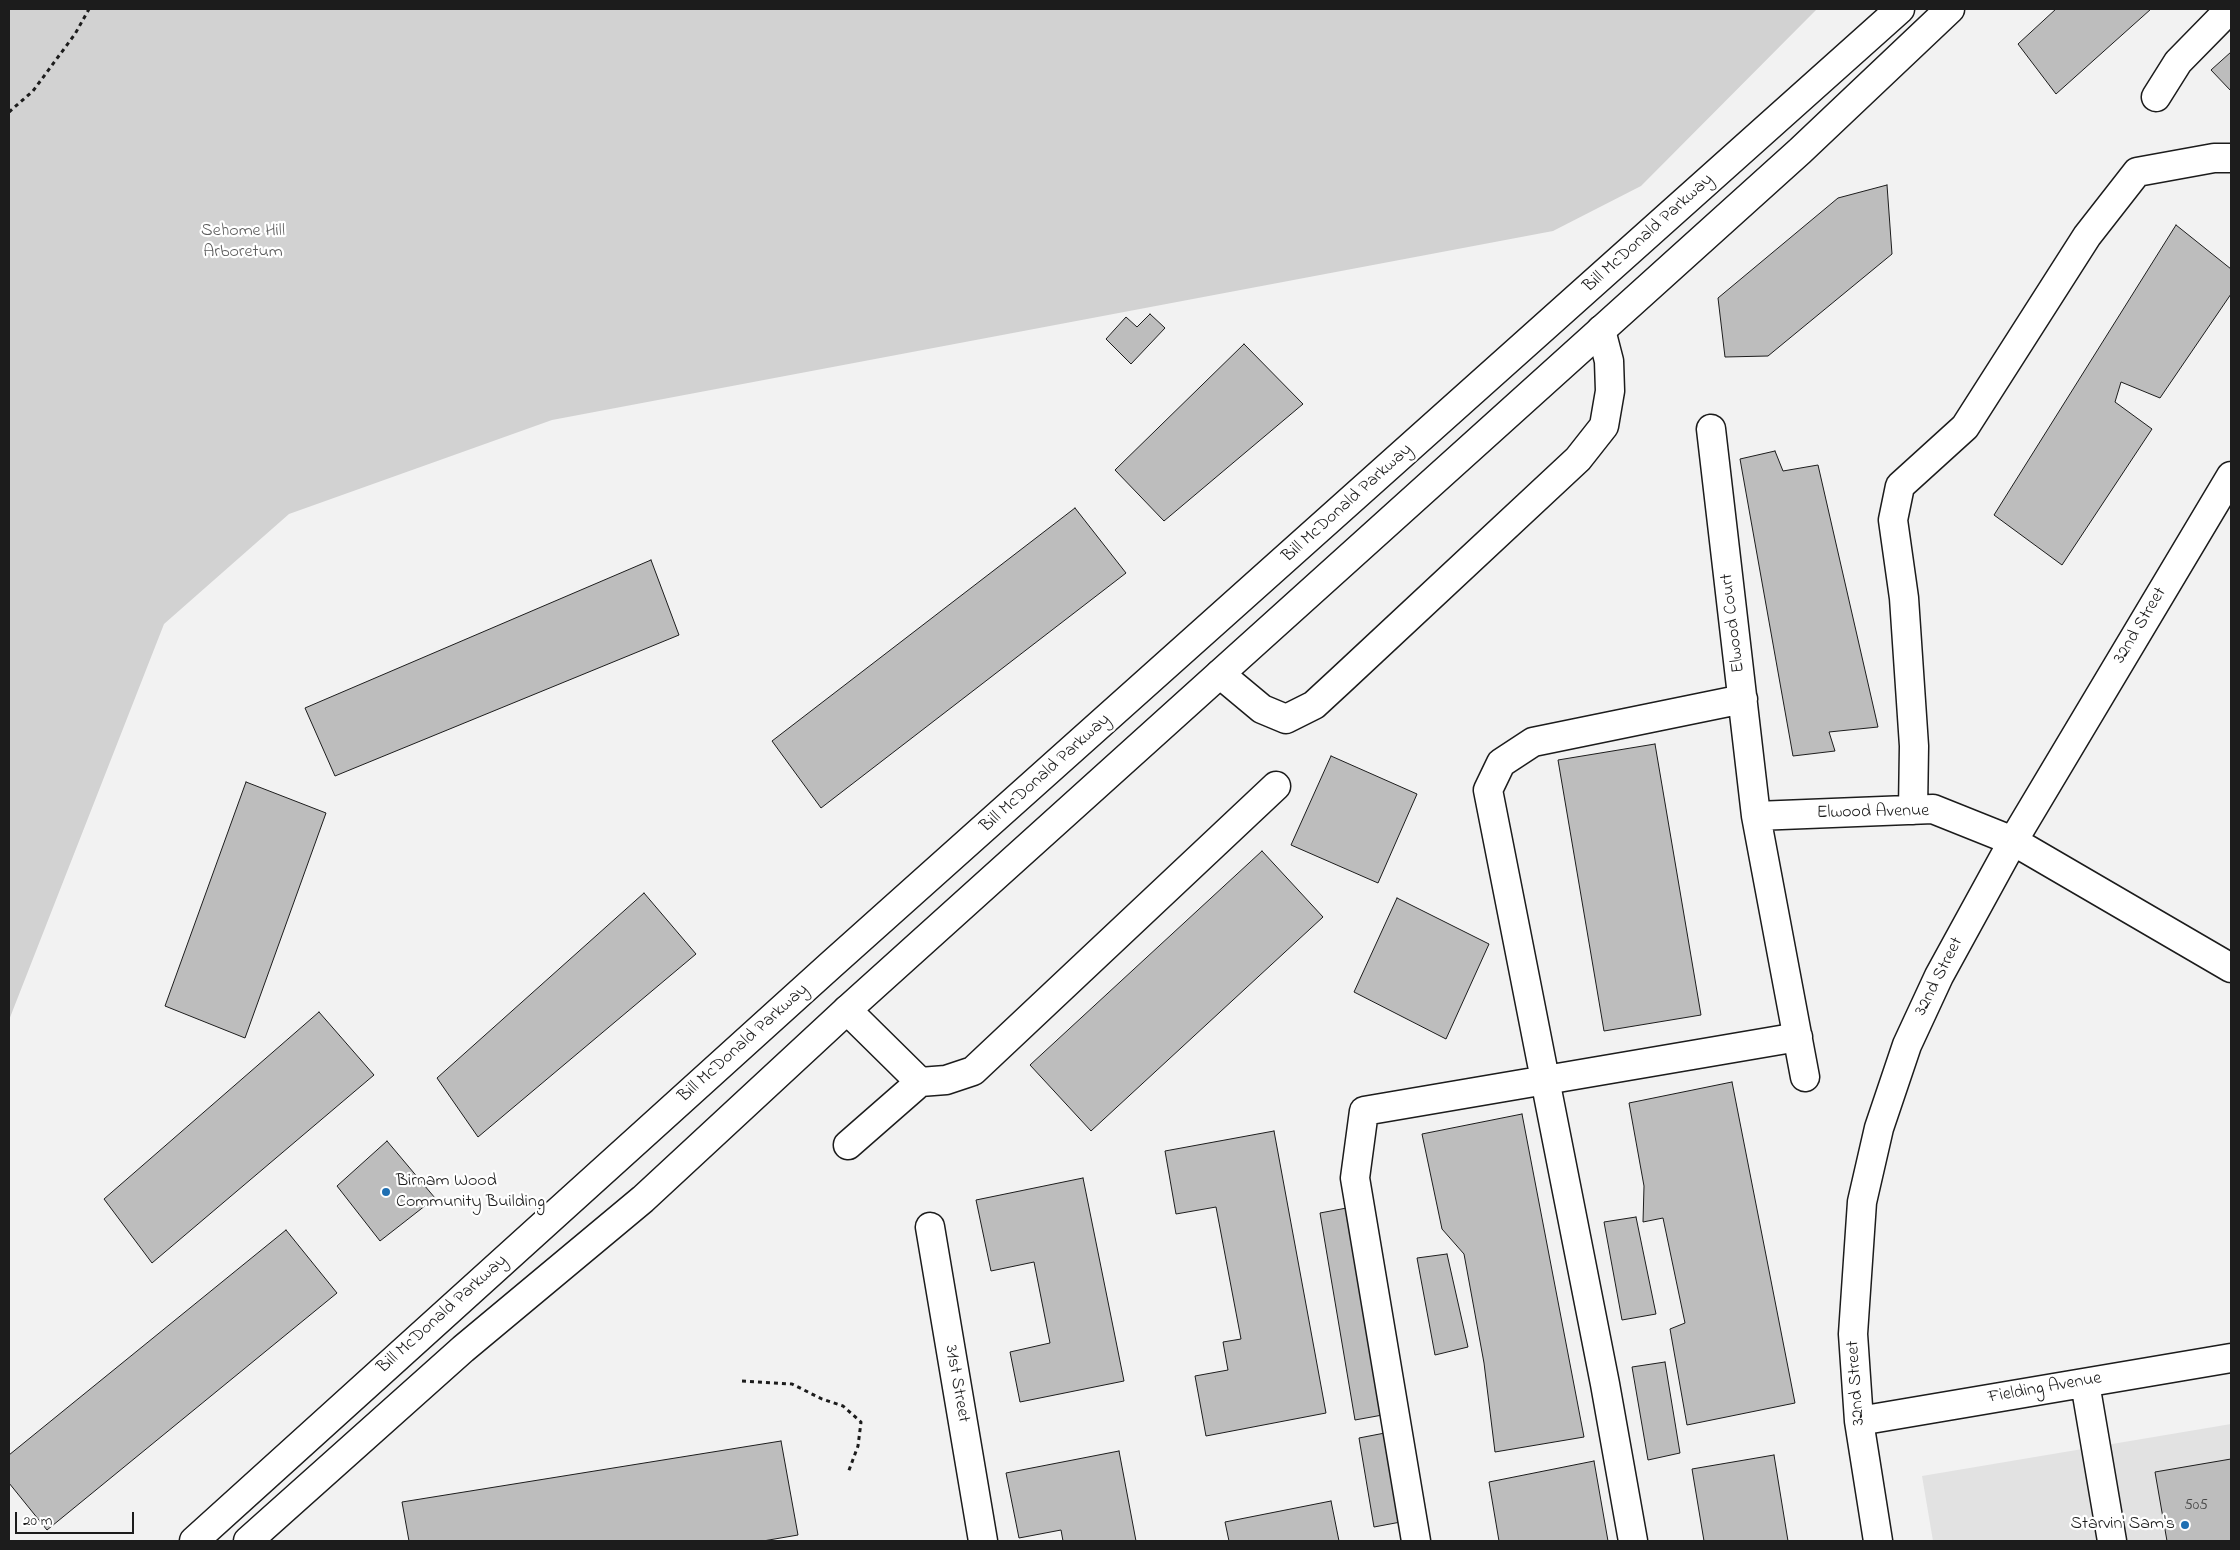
<!DOCTYPE html>
<html>
<head>
<meta charset="utf-8">
<style>
  body { margin:0 }
  #map { position:relative; width:2240px; height:1550px; overflow:hidden; background:#f2f2f2; font-family:"Indie Flower",sans-serif }
  canvas { display:block }
  .frame { position:absolute; inset:0; border:10px solid #1c1c1c; pointer-events:none }
  .scale { position:absolute; left:15px; top:1512px; width:119px; height:22px; box-sizing:border-box; border:2px solid #1c1c1c; border-top:0; padding-left:6px; font-size:15px; line-height:18px; white-space:nowrap; color:#1c1c1c; -webkit-text-stroke:4px #fff; paint-order:stroke }
</style>
</head>
<body>
<div id="map">
<canvas width="2240" height="1550"></canvas>
<div class="frame"></div>
<div class="scale">20 m</div>
</div>
<script>
const ctx = document.querySelector('canvas').getContext('2d');
ctx.lineJoin = 'round';
function fillPath(path, color) { ctx.fillStyle = color; ctx.fill(path, 'evenodd'); }
const toPath = rows => new Path2D(rows.map(r => 'M' + r).join(''));
function stroke(path, color, width, dash) { ctx.strokeStyle = color; ctx.lineWidth = width; ctx.lineCap = dash ? 'butt' : 'round'; ctx.setLineDash(dash || []); ctx.stroke(path); }
function write(font, color, halo, rows, align = 'center') {
  ctx.font = font + ' "Indie Flower",sans-serif'; ctx.lineWidth = 4.5; ctx.setLineDash([]); ctx.textBaseline = 'middle'; ctx.strokeStyle = halo; ctx.fillStyle = color; for (const [text, x, y, turn = 0] of rows) {
    ctx.save(); ctx.translate(x, y); ctx.rotate((+turn || 0) * Math.PI / 180); ctx.textAlign = isNaN(turn) ? turn : align; if (halo) ctx.strokeText(text, 0, 0); ctx.fillText(text, 0, 0); ctx.restore();
  }
}
fillPath(toPath([
  [2231,1424,2231,1541,1933,1541,1922,1476]
]), '#e2e2e2');
fillPath(toPath([
  [9,9,1817,9,1641,186,1553,231,552,420,289,514,164,624,9,1020]
]), '#d2d2d2');
const building = toPath([
  [2056,9,2151,9,2056,94,2018,44,2056,9],
  [2231,52,2231,91,2211,70,2231,52],
  [1887,185,1892,254,1768,356,1725,357,1718,298,1838,198,1887,185],
  [2176,225,2231,269,2231,294,2160,398,2121,382,2115,402,2152,429,2062,565,1994,515,2176,225],
  [1150,314,1165,328,1131,364,1106,339,1126,317,1137,327,1150,314],
  [1244,344,1303,404,1164,521,1115,470,1244,344],
  [1775,451,1783,471,1818,465,1878,727,1829,732,1835,751,1793,756,1740,459,1775,451],
  [1075,508,1126,573,821,808,772,741,1075,508],
  [651,560,679,635,335,776,305,708,651,560],
  [1655,744,1701,1015,1604,1031,1558,760,1655,744],
  [1331,756,1417,794,1378,883,1291,845,1331,756],
  [246,782,326,813,245,1038,165,1006,246,782],
  [1262,851,1323,917,1091,1131,1030,1065,1262,851],
  [644,893,696,954,478,1137,437,1078,644,893],
  [1397,898,1489,944,1446,1039,1354,992,1397,898],
  [319,1012,374,1075,152,1263,104,1199,319,1012],
  [1732,1082,1795,1403,1687,1425,1670,1329,1685,1323,1663,1218,1643,1222,1644,1186,1629,1103,1732,1082],
  [1522,1114,1584,1437,1495,1452,1484,1363,1464,1254,1442,1229,1422,1134,1522,1114],
  [1274,1131,1326,1413,1206,1436,1195,1376,1228,1370,1223,1342,1241,1339,1216,1207,1176,1214,1165,1151,1274,1131],
  [387,1141,435,1198,380,1241,337,1186,387,1141],
  [1083,1178,1124,1381,1020,1402,1010,1352,1050,1343,1034,1262,991,1271,976,1200,1083,1178],
  [1352,1207,1388,1414,1355,1420,1320,1213,1352,1207],
  [1636,1217,1656,1314,1622,1320,1604,1222,1636,1217],
  [286,1230,337,1293,47,1530,9,1483,9,1455,286,1230],
  [1447,1254,1468,1347,1435,1355,1417,1258,1447,1254],
  [1665,1362,1680,1453,1648,1460,1632,1367,1665,1362],
  [1390,1432,1406,1521,1374,1527,1359,1438,1390,1432],
  [781,1441,798,1535,763,1541,409,1541,402,1502,781,1441],
  [1119,1451,1136,1541,1063,1541,1061,1530,1019,1538,1006,1473,1119,1451],
  [1774,1455,1788,1541,1704,1541,1692,1469,1774,1455],
  [2231,1459,2231,1541,2167,1541,2155,1472,2231,1459],
  [1594,1461,1608,1541,1499,1541,1489,1482,1594,1461],
  [1331,1501,1339,1541,1229,1541,1225,1522,1331,1501]
]);
fillPath(building, '#bdbdbd');
stroke(building, '#1c1c1c', 1);
const minor = toPath([
  [2156,97,2178,62,2230,9],
  [1711,429,1756,816,1805,1077],
  [1220,674,1262,709,1286,719,1314,705,1340,681,1578,459,1604,426,1610,391,1609,361,1601,330],
  [1913,810,1914,746,1904,598,1893,520,1900,486,1965,427,2087,236,2137,172,2214,158,2231,158],
  [1756,816,1933,809,2013,841,2231,968],
  [847,1010,920,1082,848,1145],
  [920,1082,946,1080,973,1071,1276,786],
  [930,1227,983,1541],
  [2085,1383,2112,1541],
  [1859,1421,2231,1358],
  [1416,1541,1355,1178,1364,1111,1798,1037],
  [1633,1541,1605,1384,1488,790,1501,763,1533,742,1743,699],
  [1878,1541,1859,1421,1853,1334,1862,1202,1879,1128,1907,1045,1939,976,2013,841,2231,476]
]);
const major = toPath([
  [194,1541,833,963,1900,9],
  [248,1541,463,1349,643,1199,847,1010,1800,151,1950,9]
]);
stroke(minor, '#1c1c1c', 31);
stroke(major, '#1c1c1c', 31);
stroke(toPath([
  [9,112,33,91,75,34,89,9],
  [742,1381,792,1384,822,1399,843,1406,861,1422,858,1446,848,1473]
]), '#1c1c1c', 3, [4, 4]);
stroke(minor, '#fff', 28);
stroke(major, '#fff', 28);
for (const [x, y, r, color] of [
  [386,1192,5,"#1f6fb2"],
  [2185,1525,5,"#1f6fb2"]
]) { const dot = new Path2D(); dot.arc(x, y, r, 0, 2 * Math.PI); ctx.fillStyle = color; ctx.fill(dot); stroke(dot, '#fff', 2); }
write('15px', '#444', null, [
  ["505",2196,1507]
]);
write('18px', '#5c5c5c', '#fff', [
  ["Sehome Hill",243,232],
  ["Arboretum",243,253]
]);
write('18px', '#1c1c1c', '#fff', [
  ["Bill McDonald Parkway",1649,234,-42],
  ["Bill McDonald Parkway",1348,504,-42],
  ["Elwood Court",1734,623,-97],
  ["32nd Street",2141,626,-59],
  ["Bill McDonald Parkway",1046,774,-42],
  ["Elwood Avenue",1873,813,-1],
  ["32nd Street",1940,977,-63],
  ["Bill McDonald Parkway",744,1044,-42],
  ["Bill McDonald Parkway",443,1315,-42],
  ["32nd Street",1857,1383,-94],
  ["31st Street",956,1384,80],
  ["Fielding Avenue",2045,1389,-10]
]);
write('18px', '#1c1c1c', '#fff', [
  ["Birnam Wood",396,1182],
  ["Community Building",396,1203],
  ["Starvin' Sam's",2175,1525,"right"]
], 'left');
</script>
</body>
</html>
